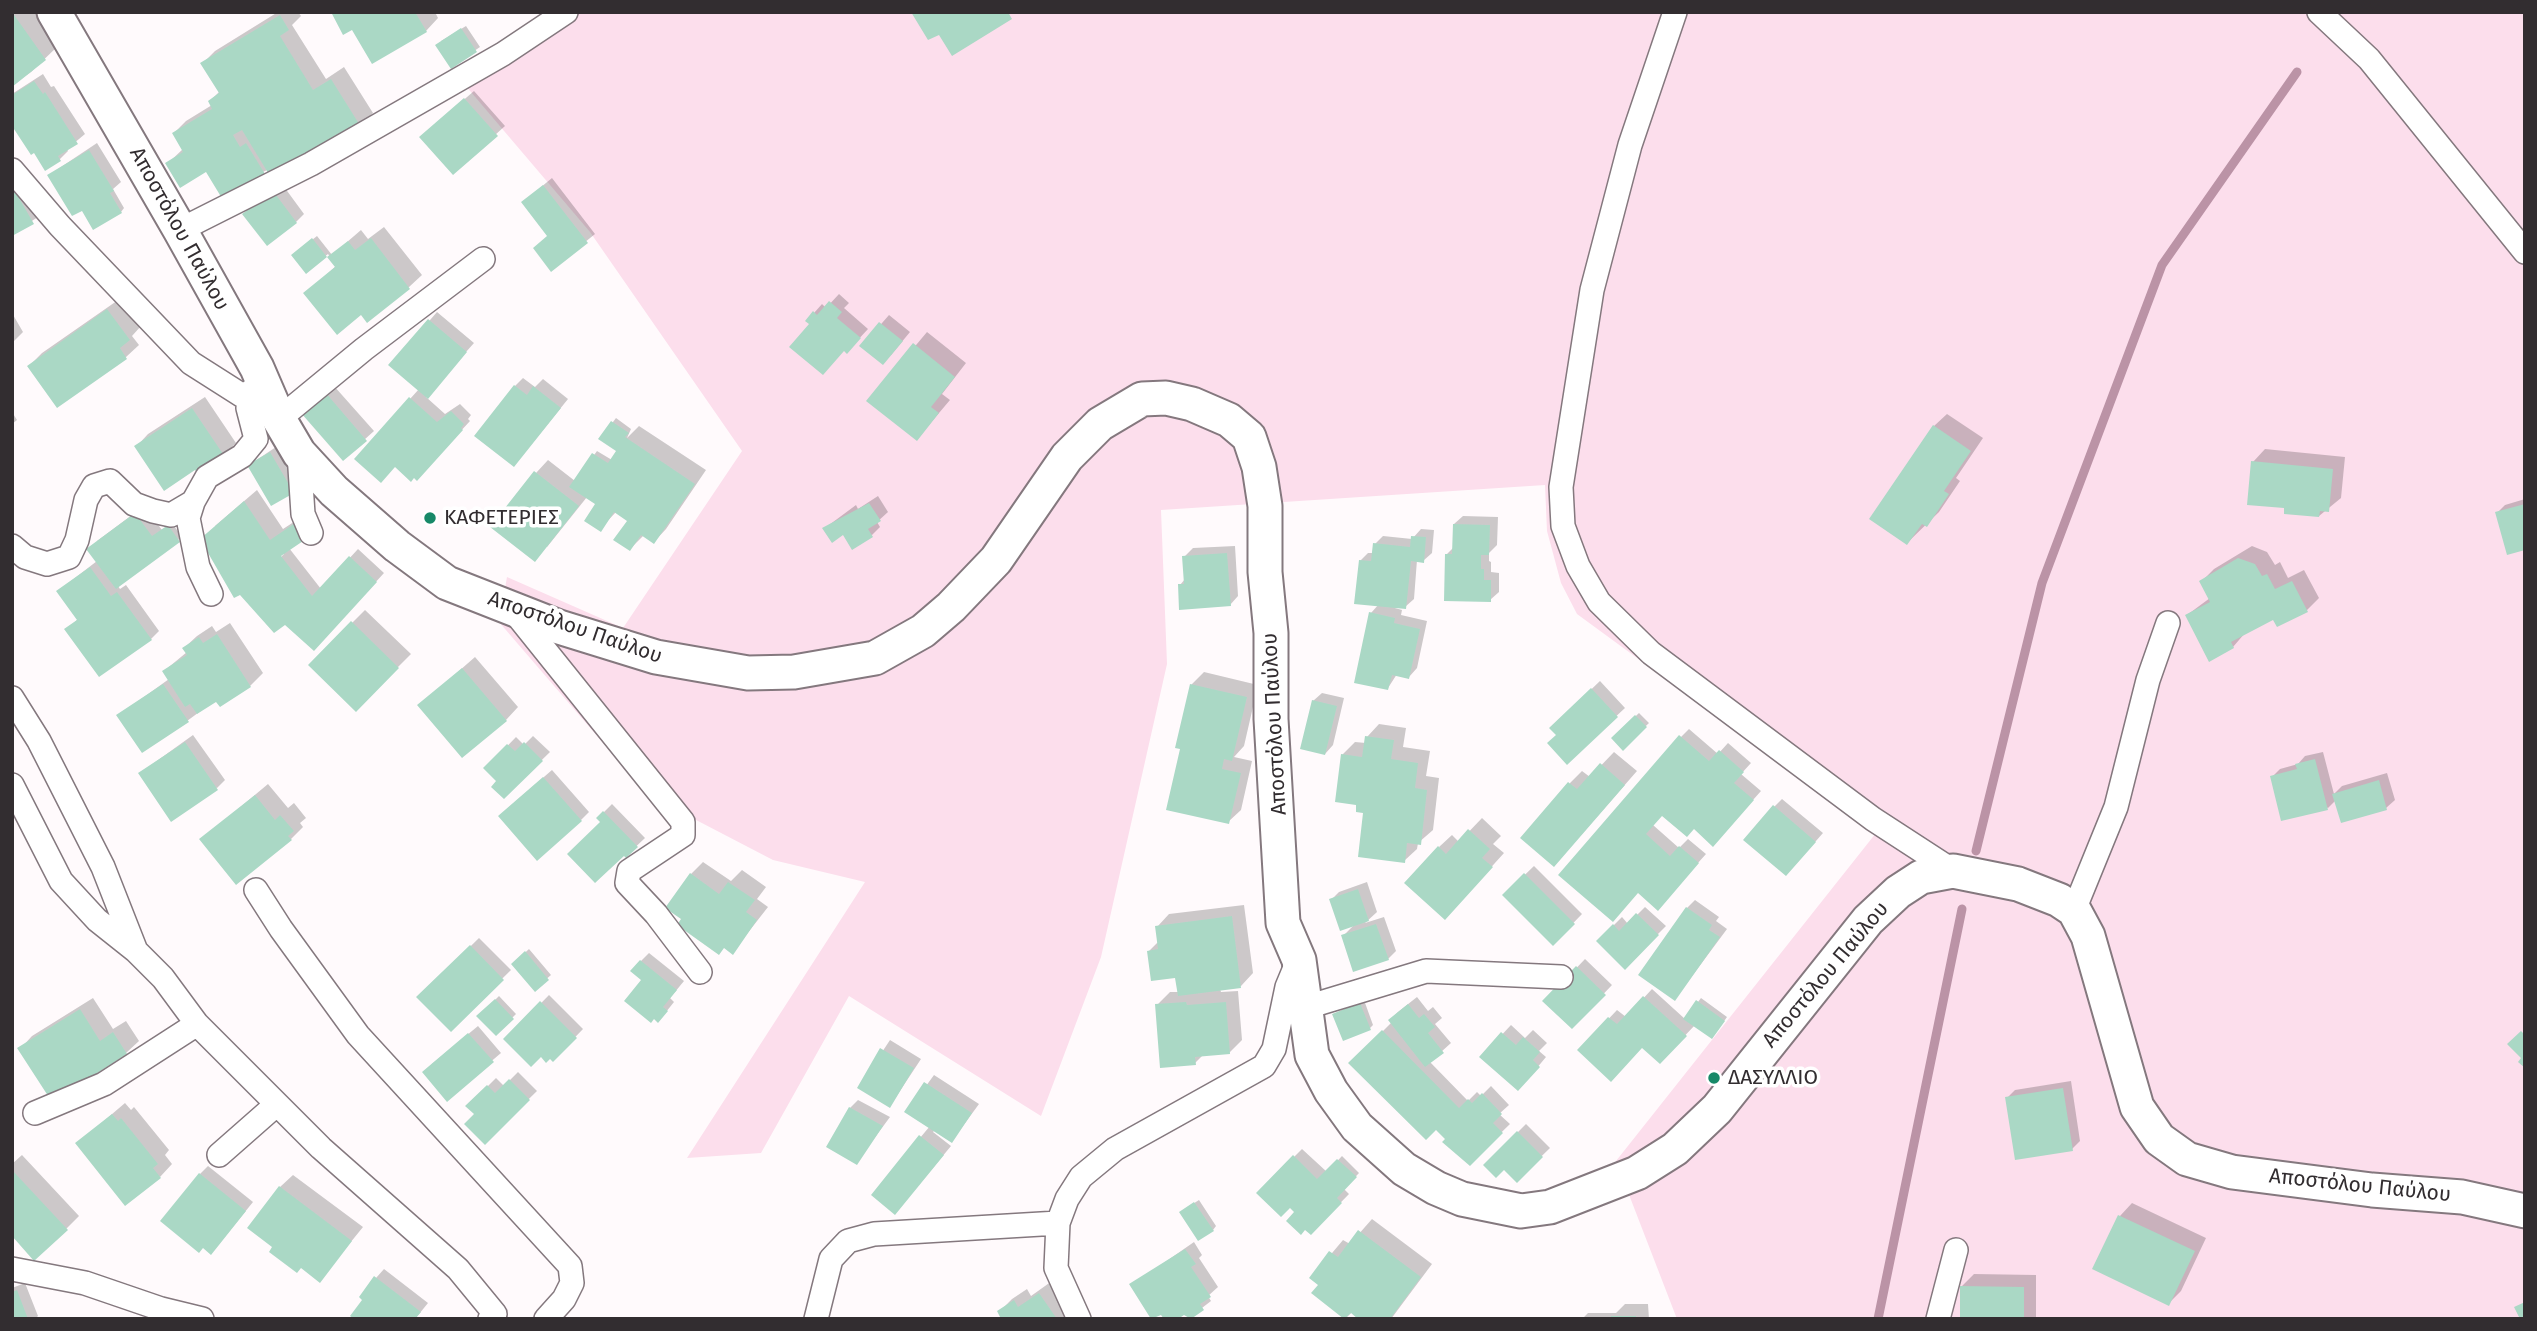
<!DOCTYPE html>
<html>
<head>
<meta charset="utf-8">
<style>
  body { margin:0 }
  #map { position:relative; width:2537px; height:1331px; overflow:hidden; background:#fffafc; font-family:"Fira Sans",sans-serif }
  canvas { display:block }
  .frame { position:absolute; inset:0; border:14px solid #322d30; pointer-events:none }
</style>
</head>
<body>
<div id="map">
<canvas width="2537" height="1331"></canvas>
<div class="frame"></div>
</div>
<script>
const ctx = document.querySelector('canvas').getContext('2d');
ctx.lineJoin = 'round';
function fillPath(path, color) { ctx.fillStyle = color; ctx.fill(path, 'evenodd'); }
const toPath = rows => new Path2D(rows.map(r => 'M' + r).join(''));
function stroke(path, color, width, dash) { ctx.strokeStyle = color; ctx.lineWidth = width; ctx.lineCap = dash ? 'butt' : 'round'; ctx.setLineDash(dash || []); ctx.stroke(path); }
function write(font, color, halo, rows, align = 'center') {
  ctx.font = font + ' "Fira Sans",sans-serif'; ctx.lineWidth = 7; ctx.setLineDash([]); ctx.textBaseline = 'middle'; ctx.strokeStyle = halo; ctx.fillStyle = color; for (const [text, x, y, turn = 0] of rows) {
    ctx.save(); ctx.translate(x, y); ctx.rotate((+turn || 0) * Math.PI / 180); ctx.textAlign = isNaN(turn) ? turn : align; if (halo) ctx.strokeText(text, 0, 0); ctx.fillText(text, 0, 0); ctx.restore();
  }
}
fillPath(toPath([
  [554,12,2525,12,2525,1319,1677,1319,1616,1161,1876,833,1577,614,1561,583,1547,531,1545,485,1161,510,1167,664,1101,957,1041,1116,849,996,761,1153,687,1158,865,882,773,860,648,795,499,622,507,577,623,628,742,451,590,232,459,78]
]), '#fcdeec');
fillPath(toPath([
  [12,12,35,12,58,46,31,72,12,85],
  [278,12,298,12,301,16,292,25,326,79,344,67,373,113,360,126,263,172,167,164,183,149,174,133,186,121,212,105,210,101,220,91,203,63,215,51],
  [333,12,435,12,438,18,426,31,352,27],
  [466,26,480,47,452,66,441,41],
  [43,74,51,87,54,86,85,134,67,149,68,151,60,159,46,168,12,123,12,94],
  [474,91,505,126,453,173,430,129],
  [97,143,121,182,113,189,124,208,121,212,84,211,49,175],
  [552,178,595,234,552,269,549,235,523,202],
  [12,180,41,215,12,234],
  [282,184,304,214,296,222,245,214],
  [384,227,422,275,409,287,367,320,361,313,306,293,336,266,328,254,306,271,297,252,317,236,332,255,361,230,368,239],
  [839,294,849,303,844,308,868,329,855,343,811,324,814,313,822,304,826,308],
  [121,298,141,326,132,336,139,345,126,357,58,406,29,366,42,353],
  [437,312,474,343,426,397,445,414,460,404,471,415,468,419,470,421,425,470,356,459,419,389,391,365],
  [12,313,23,332,12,343],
  [889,315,910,332,891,355,862,346],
  [927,332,966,363,942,394,950,400,917,439,869,401],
  [523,378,535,387,543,379,568,399,522,456,515,386],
  [334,386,374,431,343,459,304,413],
  [205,397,236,443,224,455,136,447,148,434],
  [12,412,17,420,12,424],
  [1947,414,1983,438,1956,478,1960,481,1939,512,1907,543,1934,426],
  [616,418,631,429,627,438,639,426,706,470,666,529,654,542,644,535,630,549,629,520,616,512,600,529,598,504,587,497,547,547,536,473,548,460,575,481,597,451,612,460,618,450,601,438],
  [279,445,302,483,293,492,249,465],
  [2265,449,2345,457,2341,498,2319,516,2286,506,2253,462],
  [257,490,283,529,312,510,320,523,289,548,321,589,358,549,384,573,322,641,285,623,243,595,284,554,215,526],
  [878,496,888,512,877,522,880,527,872,535,825,528,856,505,858,509],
  [2525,499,2525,548,2497,513,2505,505],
  [144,506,162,530,172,523,182,537,118,586,120,589,126,585,159,631,151,639,67,629,78,619,58,591,97,561,97,541],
  [1463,516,1498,517,1497,545,1489,553,1489,561,1491,562,1491,572,1499,573,1499,592,1490,600,1446,555,1454,547,1454,524],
  [1421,529,1434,530,1432,553,1423,561,1417,560,1414,599,1405,607,1395,608,1402,610,1401,615,1427,621,1417,668,1409,677,1397,674,1388,688,1371,613,1379,604,1360,561,1368,553,1374,553,1375,544,1383,536,1412,539],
  [1235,546,1238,596,1230,605,1180,585,1185,579,1184,557,1193,548],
  [2252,546,2267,552,2275,565,2280,562,2288,578,2304,570,2319,598,2307,610,2274,618,2245,633,2233,647,2187,615,2210,598,2201,582,2214,569],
  [365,610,411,654,356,709,310,665],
  [230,623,263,673,250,686,217,699,187,721,119,715,169,679,164,671,187,652,184,648,197,636,212,626,216,632],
  [475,657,518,707,506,720,420,705],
  [1204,672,1258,685,1244,746,1234,757,1252,761,1241,810,1228,822,1182,748,1191,685],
  [1600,681,1625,708,1567,762,1558,735,1551,728],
  [1322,693,1344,698,1333,745,1325,754,1313,701],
  [1639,713,1649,723,1623,748,1613,738],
  [1379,724,1406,728,1403,747,1430,751,1426,776,1439,778,1433,830,1418,843,1417,849,1404,861,1365,811,1342,755,1355,742,1366,743,1367,737],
  [1689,729,1718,754,1728,743,1751,763,1741,774,1761,791,1721,836,1663,814,1653,825,1679,848,1688,839,1706,854,1665,900,1638,892,1613,920,1681,737],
  [193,735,225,780,217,788,140,773],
  [533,736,550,752,504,797,499,781,486,768,516,737,524,745],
  [1614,752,1637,771,1566,852,1570,783,1582,771,1590,777],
  [2323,752,2334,794,2342,786,2387,773,2395,800,2386,808,2336,800,2328,808,2272,777,2280,769,2298,764,2305,756],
  [552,770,589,812,581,820,508,808],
  [268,784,288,808,294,803,306,818,300,823,303,827,291,839,202,839],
  [1782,799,1823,833,1794,866,1774,807],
  [612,804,645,838,626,856,598,818],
  [1482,818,1501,836,1493,844,1504,853,1457,905,1439,847,1452,835,1459,842],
  [703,862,731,881,742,870,766,887,757,899,768,907,732,953,684,919,691,874],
  [1534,866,1582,914,1553,944,1504,895],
  [1367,882,1377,912,1365,923,1384,917,1396,951,1388,959,1343,936,1354,925,1331,900,1339,892],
  [1695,900,1719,917,1716,921,1727,929,1675,999,1687,908],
  [1244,905,1253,973,1241,986,1220,989,1221,992,1238,991,1242,1040,1229,1053,1204,1054,1195,1063,1157,1005,1170,992,1179,992,1177,976,1149,951,1159,941,1157,927,1169,914],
  [1645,907,1666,926,1625,967,1598,941,1622,917,1628,924],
  [479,938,511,970,451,1029,419,997],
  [529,949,551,975,535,989,513,964],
  [649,953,684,981,670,998,674,1002,666,1012,643,980,641,961],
  [1585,959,1612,985,1572,1027,1545,1001],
  [1652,989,1685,1019,1701,998,1727,1017,1715,1034,1695,1025,1660,1062,1642,1046,1579,1050,1617,1010,1626,1017],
  [549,995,583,1029,553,1060,506,1039],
  [499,996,516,1014,496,1034,479,1016],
  [1417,997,1428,1011,1433,1007,1442,1018,1435,1024,1451,1043,1430,1062,1468,1101,1477,1092,1481,1096,1491,1086,1509,1105,1499,1114,1510,1124,1470,1163,1436,1128,1351,1063,1392,1022,1390,1020,1398,1012],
  [93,998,113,1029,126,1021,139,1041,126,1053,20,1049,32,1036],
  [1364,1000,1373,1025,1370,1028,1334,1014],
  [1511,1025,1525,1038,1533,1030,1547,1043,1539,1051,1546,1057,1526,1081,1481,1057],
  [478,1026,501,1053,447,1099,432,1064],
  [890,1040,921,1059,890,1106,859,1087],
  [518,1072,537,1091,485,1142,476,1114,468,1106,496,1078,504,1086],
  [934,1075,979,1104,952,1141,935,1130,933,1132,951,1146,903,1204,873,1194,930,1126,907,1112],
  [2071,1081,2080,1141,2072,1149,2007,1098,2015,1090],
  [858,1100,890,1117,856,1163,850,1108],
  [125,1103,131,1110,134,1107,169,1150,165,1155,172,1164,160,1177,78,1143],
  [1526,1124,1550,1148,1517,1180,1504,1167,1485,1165],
  [1302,1149,1327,1172,1342,1156,1359,1173,1344,1189,1349,1194,1311,1233,1290,1206,1258,1193],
  [22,1155,79,1216,66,1229,12,1234,12,1164],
  [208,1166,253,1202,219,1244,200,1174],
  [293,1175,363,1227,320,1280,275,1247,280,1187],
  [1199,1200,1216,1226,1213,1230,1185,1209],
  [2132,1203,2206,1238,2181,1291,2168,1304,2095,1269,2120,1216],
  [1372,1219,1432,1264,1391,1319,1361,1319,1352,1312,1346,1318,1313,1293,1320,1285,1311,1278,1343,1240,1350,1244],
  [1194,1242,1202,1255,1199,1258,1218,1287,1208,1296,1211,1301,1189,1318,1185,1313,1132,1285],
  [384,1269,428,1303,415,1319,357,1319,376,1278],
  [1974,1274,2036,1275,2036,1319,1961,1319,1961,1287],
  [1052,1281,1078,1319,1000,1319,1002,1316,999,1312,1012,1299,1027,1289,1031,1296],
  [25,1283,38,1316,35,1319,12,1319,12,1288],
  [1625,1304,1648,1304,1649,1319,1582,1319,1588,1313,1616,1313]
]), '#0003');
stroke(toPath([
  [1976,851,2042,583,2162,265,2297,72],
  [1878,1319,1962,909]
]), '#bb93a6', 9);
fillPath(toPath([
  [12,12,46,60,12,87],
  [331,12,415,12,427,32,372,64,352,30,343,35],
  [911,12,1008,12,1012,19,952,56,939,35,928,40],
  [280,15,289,30,280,36,313,90,331,79,361,127,273,181,242,130,233,135,240,147,246,143,265,174,223,200,206,172,180,188,165,163,183,152,172,133,212,109,208,101,219,93,200,63],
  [461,28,477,52,451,69,435,45],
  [34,81,43,94,45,92,78,144,58,156,61,161,45,171,34,153,31,155,12,126,12,95],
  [464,98,498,136,453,175,419,137],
  [89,150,114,191,110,193,122,213,93,230,82,211,72,216,47,175],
  [543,185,588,243,551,272,533,248,547,236,521,202],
  [12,186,34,224,12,236],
  [273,191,297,223,267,246,242,214],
  [312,238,327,257,306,274,291,255],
  [371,238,410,289,367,323,361,315,337,335,303,293,335,267,327,257,348,241,355,250],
  [829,301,842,312,837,318,861,338,847,354,844,351,823,375,789,347,809,324,805,321,813,311,817,315],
  [107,309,130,340,120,348,127,359,57,408,27,366],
  [428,319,467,352,428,399,388,365],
  [879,322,903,341,883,365,859,346],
  [913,343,955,377,931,407,939,413,917,441,866,401],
  [514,385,527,395,533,386,561,408,514,467,474,436],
  [325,392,367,441,343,461,301,413],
  [409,397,437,422,451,411,464,424,461,428,463,430,417,481,414,478,411,482,395,467,381,483,354,459],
  [192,408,225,457,198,474,195,470,164,491,134,446],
  [611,421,629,433,625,437,695,484,654,544,641,535,630,551,613,540,627,521,614,512,601,532,584,521,595,504,569,487,592,453,608,463,616,451,598,439],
  [1933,425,1971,451,1944,491,1949,494,1927,527,1922,524,1907,545,1869,519],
  [270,452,294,493,271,506,247,465],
  [2251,461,2333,469,2329,512,2320,511,2319,517,2284,514,2284,508,2247,505],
  [534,471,579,506,535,562,490,527],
  [244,501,270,540,298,521,309,537,281,556,312,596,349,556,377,582,314,651,285,625,274,633,240,595,234,598,200,539],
  [869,503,881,521,868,529,873,537,852,550,843,535,832,543,822,528],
  [2525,504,2525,550,2507,555,2495,512],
  [135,513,152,536,168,525,180,542,116,589,86,549],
  [1453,524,1490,525,1489,555,1481,555,1481,569,1484,569,1484,580,1491,580,1491,602,1444,601,1445,554,1452,554],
  [1411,536,1426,537,1424,563,1411,561,1406,609,1354,604,1359,560,1371,561,1373,543,1410,547],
  [1227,553,1231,606,1179,610,1178,584,1184,584,1182,556],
  [2238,558,2255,564,2262,576,2267,574,2275,589,2292,581,2308,612,2277,627,2273,620,2231,642,2234,648,2209,662,2185,615,2210,602,2199,581],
  [90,567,111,596,117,592,152,640,99,677,64,629,77,620,56,591],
  [1369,612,1395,618,1394,623,1420,629,1409,679,1392,675,1388,690,1354,683],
  [351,621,399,668,356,712,308,665],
  [217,634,251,687,220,707,216,702,197,714,190,704,185,707,162,671,187,655,182,648,199,637,203,643],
  [462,668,507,721,462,758,417,705],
  [163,684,189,722,142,753,116,715],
  [1190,684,1247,697,1232,761,1224,759,1222,769,1241,773,1229,824,1166,810,1180,749,1175,748],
  [1591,688,1618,717,1567,765,1547,743,1556,735,1549,728],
  [1312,700,1337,706,1325,755,1300,749],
  [1635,715,1647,727,1623,751,1611,738],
  [1679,735,1709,761,1719,750,1744,772,1734,783,1754,800,1713,847,1694,829,1687,837,1662,816,1646,834,1670,856,1679,846,1699,863,1658,911,1638,893,1613,922,1558,875],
  [1365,736,1394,740,1391,759,1418,763,1415,788,1427,790,1421,845,1407,843,1405,863,1358,857,1363,813,1356,812,1356,805,1335,802,1341,754,1362,757],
  [185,742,218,790,171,822,138,773],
  [524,742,543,761,504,799,491,787,496,781,483,768,507,744,515,751],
  [2315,759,2328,810,2281,821,2270,776,2297,769,2295,764],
  [1600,763,1625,785,1554,867,1520,838,1568,782,1577,789],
  [543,777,582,821,537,861,498,816],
  [2379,780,2387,810,2341,823,2332,794],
  [255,795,275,820,280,815,294,831,288,836,292,840,236,885,199,839],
  [1773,805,1816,842,1786,876,1743,840],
  [603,811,638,847,626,858,624,856,595,883,567,854,600,822,596,818],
  [1468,829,1490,849,1482,858,1493,867,1445,920,1404,883,1438,846,1446,854],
  [690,873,719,894,728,882,755,900,746,912,757,920,733,955,724,948,719,955,677,925,681,919,665,908],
  [1524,873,1575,924,1553,946,1502,895],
  [1358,889,1369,921,1340,931,1329,899],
  [1686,907,1712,925,1709,930,1720,937,1675,1001,1638,975],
  [1636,913,1659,935,1625,970,1596,941,1613,924,1619,931],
  [1232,916,1241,988,1178,996,1175,978,1151,981,1147,951,1158,949,1155,926],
  [1376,924,1389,960,1353,972,1341,935],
  [470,945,504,980,451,1032,416,997],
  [525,951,549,980,535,992,511,964],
  [640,960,677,990,663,1007,668,1011,658,1023,654,1019,651,1023,624,1001,641,980,630,971],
  [1576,966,1606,995,1572,1029,1542,1001],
  [1643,996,1687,1036,1660,1064,1642,1048,1611,1082,1577,1050,1608,1017,1617,1024],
  [495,999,514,1019,496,1036,476,1016],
  [1696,1000,1725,1021,1712,1039,1683,1019],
  [540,1001,577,1038,553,1062,550,1059,546,1063,541,1057,531,1067,503,1039],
  [1186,1002,1187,1005,1226,1002,1230,1054,1195,1057,1196,1065,1160,1068,1155,1004],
  [1360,1003,1371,1030,1343,1041,1332,1014],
  [1408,1004,1419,1018,1424,1014,1435,1027,1428,1033,1444,1053,1425,1067,1388,1020],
  [80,1009,100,1041,113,1032,127,1054,52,1102,17,1048],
  [1382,1030,1459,1108,1468,1099,1472,1103,1482,1093,1502,1114,1493,1123,1503,1133,1470,1166,1442,1142,1445,1139,1436,1130,1426,1140,1348,1063],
  [2521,1031,2525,1035,2525,1068,2518,1062,2521,1058,2507,1044],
  [1501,1032,1516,1045,1523,1037,1540,1052,1533,1060,1540,1067,1518,1091,1479,1057],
  [468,1033,494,1062,447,1102,422,1072],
  [880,1048,914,1068,890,1108,857,1088],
  [509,1079,530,1100,485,1145,464,1124,474,1114,465,1106,487,1085,495,1093],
  [924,1082,972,1113,952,1143,904,1112],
  [2063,1088,2073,1151,2015,1160,2005,1097],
  [849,1107,883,1126,857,1165,826,1147],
  [112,1114,118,1121,121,1118,158,1164,153,1168,161,1178,125,1206,75,1143],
  [1517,1131,1543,1157,1517,1183,1504,1170,1496,1178,1483,1165],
  [919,1135,944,1155,895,1215,871,1195],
  [1293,1155,1317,1179,1337,1159,1357,1177,1337,1198,1342,1203,1311,1235,1305,1230,1301,1235,1286,1221,1294,1212,1290,1208,1281,1217,1256,1193],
  [12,1170,68,1230,34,1261,12,1236],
  [199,1173,246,1211,211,1255,203,1248,199,1253,160,1221],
  [279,1186,352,1241,320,1283,301,1268,297,1273,269,1252,272,1247,247,1228],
  [1194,1202,1214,1231,1198,1241,1179,1212],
  [2118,1215,2195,1251,2169,1306,2092,1269],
  [1358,1230,1421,1277,1390,1319,1358,1319,1351,1313,1344,1319,1311,1293,1318,1285,1309,1278,1329,1251,1338,1257],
  [1185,1249,1196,1264,1191,1267,1211,1297,1200,1304,1204,1310,1191,1319,1184,1315,1178,1319,1164,1319,1161,1315,1151,1319,1129,1284],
  [374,1276,421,1312,415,1319,354,1319,350,1316,362,1300,359,1297],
  [1960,1286,2024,1287,2024,1319,1960,1319],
  [17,1290,28,1319,12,1319,12,1292],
  [1039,1293,1057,1319,1001,1319,997,1311,1014,1300,1018,1307],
  [2525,1302,2525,1319,2520,1319,2514,1307],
  [1611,1316,1636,1316,1636,1319,1611,1319]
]), '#aad8c5');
const street = toPath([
  [1675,12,1630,145,1592,290,1561,487,1563,526,1578,566,1599,602,1651,653,1873,819,1953,871],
  [2319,12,2369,59,2525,252],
  [12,170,60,226,191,363,279,419,364,349,483,259],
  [180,230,311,164,503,54,566,12],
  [299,453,303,514,311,533],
  [12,546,25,557,47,564,69,557,77,540,86,500,94,486,110,481,134,504,153,511,171,515,193,502],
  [211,594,198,567,188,518,193,502,207,477,242,456,256,439,248,408,251,391],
  [512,609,683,822,683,835,629,871,627,883,656,914,700,972],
  [12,698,39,741,103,867,136,951,163,978,197,1024,321,1148,458,1269,495,1314,490,1319],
  [12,785,61,881,97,920,136,951],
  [256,890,281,929,358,1035,570,1266,572,1283,564,1299,546,1319],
  [2074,910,2116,807,2148,680,2168,623],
  [1307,1007,1426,971,1561,977],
  [35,1113,104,1084,197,1024],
  [219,1155,277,1104],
  [12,1269,85,1283,161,1309,202,1319],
  [816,1319,831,1259,848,1241,874,1234,1058,1223],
  [1079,1319,1056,1268,1058,1223,1067,1199,1081,1177,1115,1149,1264,1066,1274,1049,1287,987,1297,963],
  [1938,1319,1956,1250]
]);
const secondary = toPath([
  [54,12,180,230,257,368,279,419,299,453,334,491,397,546,447,583,559,627,656,657,748,673,794,672,875,658,923,631,951,607,996,560,1067,457,1100,424,1142,399,1166,398,1192,404,1229,420,1249,437,1259,467,1265,506,1265,572,1271,633,1271,719,1283,923,1299,960,1312,1055,1331,1091,1357,1127,1404,1169,1436,1188,1462,1199,1521,1211,1550,1207,1637,1173,1675,1149,1717,1109,1868,920,1898,892,1921,877,1953,871,2018,884,2059,900,2074,910,2088,936,2137,1107,2159,1139,2187,1159,2232,1172,2372,1190,2462,1197,2525,1211]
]);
stroke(street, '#84787e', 26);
stroke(secondary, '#84787e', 37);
stroke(street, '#fff', 23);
stroke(secondary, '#fff', 33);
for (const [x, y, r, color] of [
  [430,518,7,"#178968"],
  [1714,1078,7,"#178968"]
]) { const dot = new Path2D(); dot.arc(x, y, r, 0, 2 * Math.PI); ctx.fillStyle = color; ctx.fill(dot); stroke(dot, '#fff', 2.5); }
write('21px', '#322d30', '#fff', [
  ["Αποστόλου Παύλου",179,229,61],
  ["Αποστόλου Παύλου",575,628,19],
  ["Αποστόλου Παύλου",1275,724,-93],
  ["Αποστόλου Παύλου",1826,975,-50],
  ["Αποστόλου Παύλου",2360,1186,6]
]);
write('21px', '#322d30', '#fff', [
  ["ΚΑΦΕΤΕΡΙΕΣ",444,518],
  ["ΔΑΣΥΛΛΙΟ",1728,1078]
], 'left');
</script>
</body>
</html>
